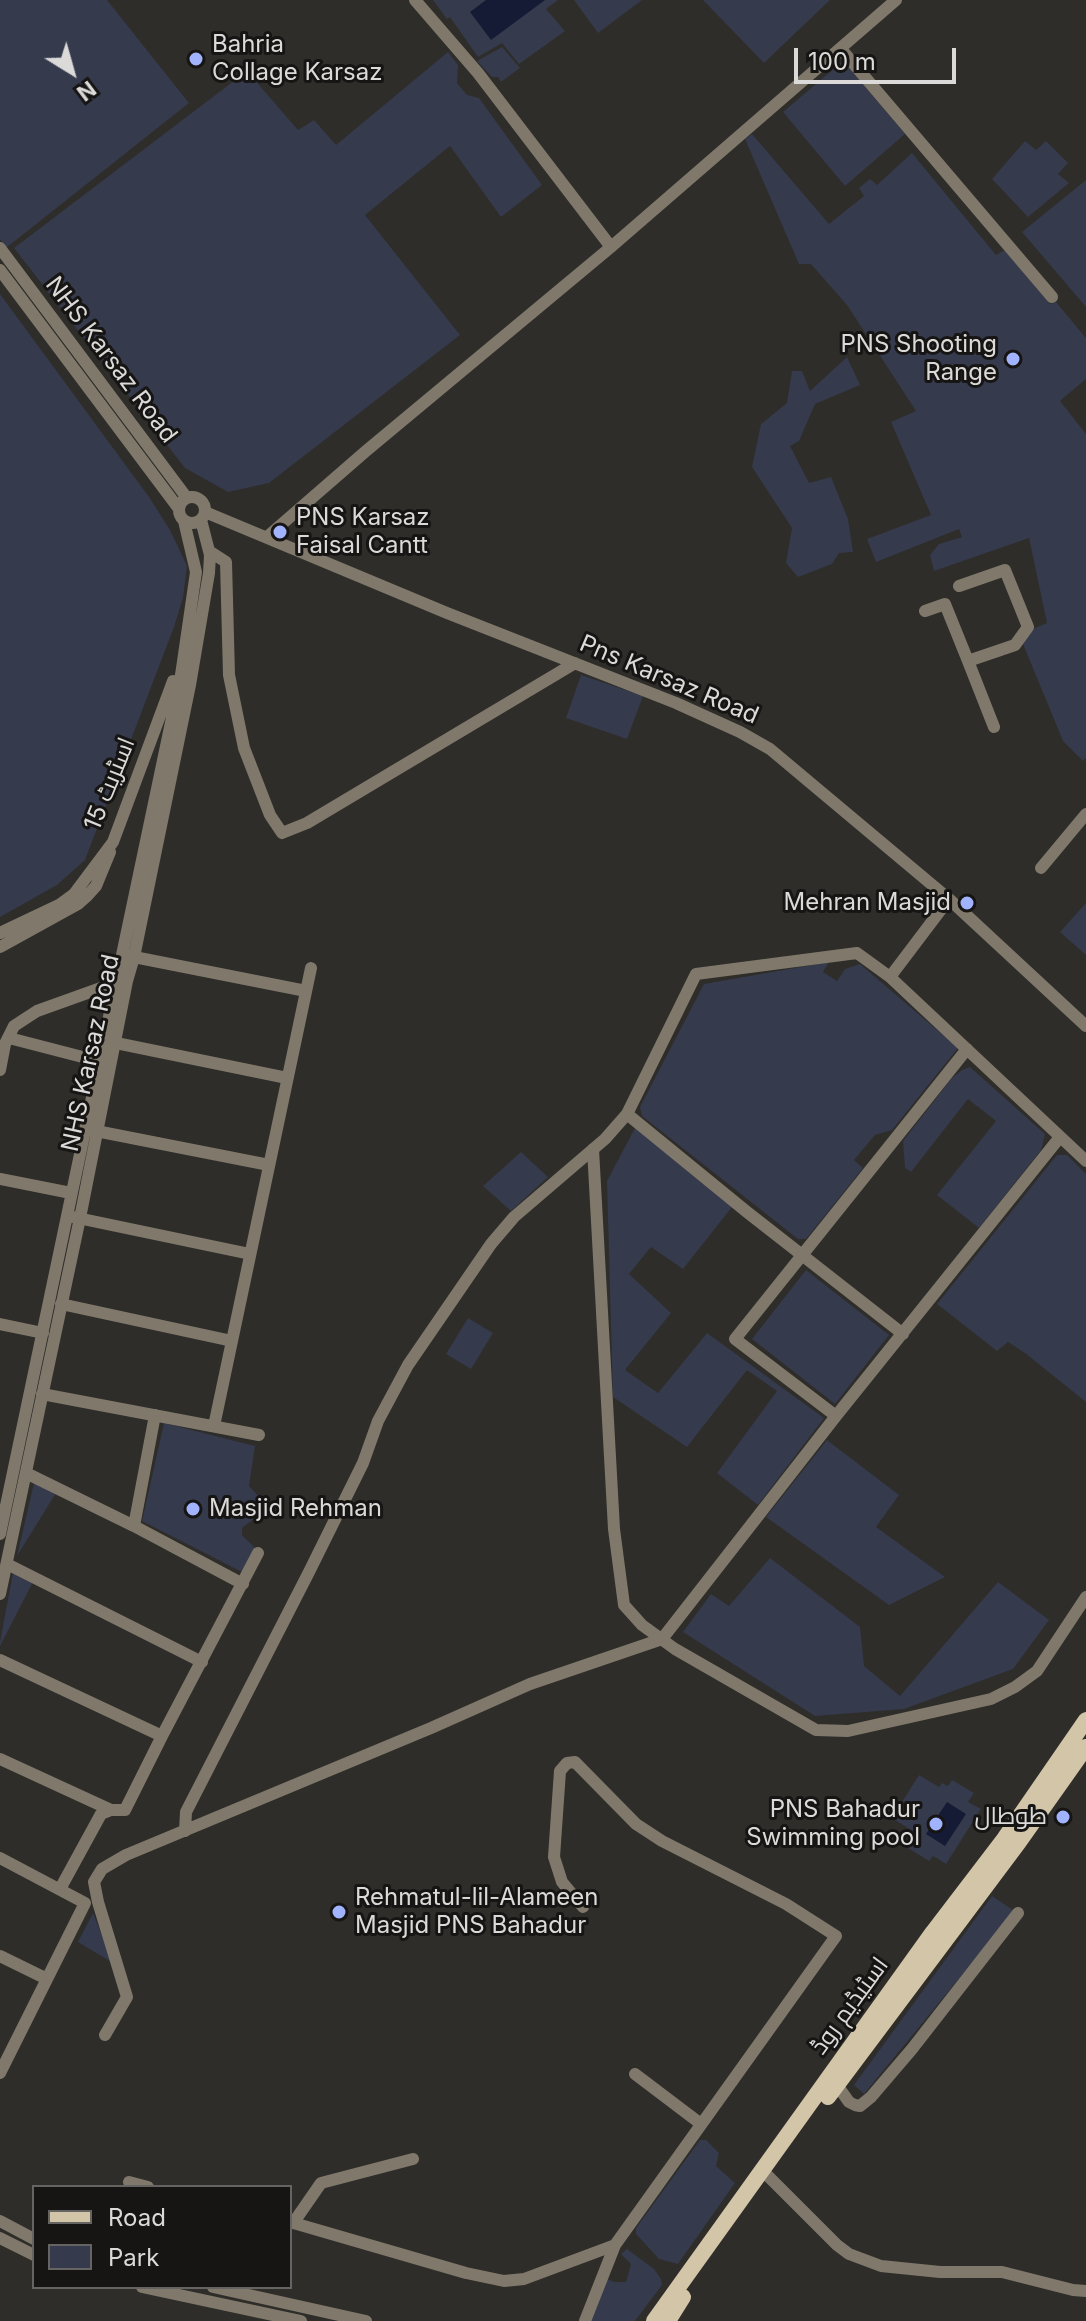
<!DOCTYPE html>
<html>
<head>
<meta charset="utf-8">
<style>
  body { margin:0 }
  #map { position:relative; width:1086px; height:2321px; overflow:hidden; background:#2e2d2a; font-family:Inter,sans-serif }
  canvas { display:block }
  .legend { position:absolute; left:32px; top:2185px; width:260px; height:104px; box-sizing:border-box; background:#161514; border:2px solid #656463; margin:0; padding:10px 14px; list-style:none; font-size:24px; color:#dbdad9 }
  .legend li { display:flex; align-items:center; gap:16px; height:40px }
  .legend b { width:40px; border:2px solid #656463 }
  .north { position:absolute; left:32px; top:32px; width:80px; height:80px; -webkit-text-stroke:6px #161514; paint-order:stroke; rotate:143deg; font-size:22px; font-weight:700; line-height:32px; text-align:center; color:#dbdad9 }
  .north::after { content:''; display:block; margin:auto; width:28px; height:36px; background:#dbdad9; clip-path:polygon(50% 0,100% 100%,50% 72%,0 100%) }
  .scale { position:absolute; left:794px; top:48px; width:162px; height:36px; box-sizing:border-box; border:4px solid #dbdad9; border-top:0; padding-left:10px; font-size:24px; line-height:28px; white-space:nowrap; color:#dbdad9; -webkit-text-stroke:6px #161514; paint-order:stroke }
</style>
</head>
<body>
<div id="map">
<canvas width="1086" height="2321"></canvas>
<ul class="legend">
<li><b style="height:10px;background:#d3c5a7"></b>Road</li>
<li><b style="height:22px;background:#353a4c"></b>Park</li>
</ul>
<div class="north">N</div>
<div class="scale">100 m</div>
</div>
<script>
const ctx = document.querySelector('canvas').getContext('2d');
ctx.lineJoin = 'round';
function fillPath(path, color) { ctx.fillStyle = color; ctx.fill(path, 'evenodd'); }
const toPath = rows => new Path2D(rows.map(r => 'M' + r).join(''));
function stroke(path, color, width, dash) { ctx.strokeStyle = color; ctx.lineWidth = width; ctx.lineCap = dash ? 'butt' : 'round'; ctx.setLineDash(dash || []); ctx.stroke(path); }
function write(font, color, halo, rows, align = 'center') {
  ctx.font = font + ' Inter,Cairo,sans-serif'; ctx.lineWidth = 6; ctx.setLineDash([]); ctx.textBaseline = 'middle'; ctx.strokeStyle = halo; ctx.fillStyle = color; for (const [text, x, y, turn = 0] of rows) {
    ctx.save(); ctx.translate(x, y); ctx.rotate((+turn || 0) * Math.PI / 180); ctx.textAlign = isNaN(turn) ? turn : align; if (halo) ctx.strokeText(text, 0, 0); ctx.fillText(text, 0, 0); ctx.restore();
  }
}
fillPath(toPath([
  [0,0,107,0,189,103,6,248,0,239],
  [433,0,558,0,546,9,565,31,519,64,502,43,478,57,450,17,447,19],
  [574,0,642,0,598,33],
  [703,0,830,0,764,63],
  [502,47,520,68,501,82,498,77,492,77,477,61],
  [448,52,458,65,457,83,467,95,479,98,542,185,501,217,450,146,365,215,460,335,269,483,228,492,185,468,14,248,247,71,298,130,314,120,336,145],
  [843,61,905,134,845,186,783,112],
  [752,134,829,224,864,196,859,188,870,179,877,185,912,153,996,255,1005,250,1050,304,1056,302,1086,338,1086,379,1060,401,1086,434,1086,758,1083,761,1063,741,1023,644,1030,630,1047,623,1029,538,934,571,930,555,939,544,962,537,959,529,876,562,867,539,931,515,891,422,916,411,847,305,811,264,799,264,745,139],
  [1025,141,1036,150,1046,141,1068,163,1058,174,1069,183,1028,217,992,179],
  [1086,180,1086,307,1022,232],
  [0,294,149,497,170,530,187,566,183,598,174,627,85,860,57,885,0,917],
  [847,357,860,385,815,404,799,441,790,446,809,483,831,477,848,519,853,552,839,553,832,564,798,577,786,563,792,528,752,467,761,424,787,403,792,371,802,371,810,391],
  [581,675,643,696,627,739,566,718],
  [1086,903,1086,955,1060,932],
  [829,962,823,972,837,981,845,969,860,964,958,1048,892,1130,875,1135,854,1160,863,1168,806,1239,798,1239,642,1116,640,1107,704,984],
  [970,1067,1045,1134,1041,1150,979,1228,937,1195,996,1121,968,1099,911,1172,905,1168,903,1141,951,1079,962,1070],
  [635,1128,732,1207,683,1269,651,1247,629,1274,671,1313,625,1370,658,1393,707,1333,824,1418,758,1505,717,1473,777,1391,747,1370,687,1447,613,1397,607,1181],
  [521,1152,548,1177,511,1211,483,1186],
  [1057,1155,1067,1155,1086,1174,1086,1402,1025,1353,1008,1342,997,1351,937,1304],
  [806,1270,889,1335,835,1404,752,1339],
  [468,1318,493,1333,471,1369,446,1354],
  [164,1423,255,1446,249,1486,262,1500,251,1511,255,1518,242,1528,242,1535,255,1548,244,1573,142,1521],
  [827,1440,899,1495,876,1527,945,1577,889,1605,766,1517],
  [34,1483,56,1493,17,1556],
  [770,1558,860,1627,864,1666,900,1696,998,1582,1049,1620,1013,1669,904,1709,815,1716,683,1632,711,1594,729,1606],
  [13,1573,33,1582,0,1646,0,1642],
  [919,1775,939,1787,942,1783,948,1786,952,1780,974,1793,968,1802,981,1809,946,1864,933,1856,929,1861,908,1848,913,1840,908,1836,911,1830,892,1818],
  [992,1896,1013,1910,1012,1914,864,2094,854,2085],
  [93,1913,113,1963,78,1942],
  [700,2140,706,2140,719,2153,716,2166,735,2183,678,2264,659,2259,636,2234,636,2228],
  [627,2249,654,2269,661,2279,662,2285,635,2321,588,2321,605,2278,614,2282,626,2282,631,2264,621,2254]
]), '#353a4c');
fillPath(toPath([
  [486,0,545,0,491,40,470,12],
  [947,1802,966,1814,945,1846,926,1834]
]), '#161b35');
stroke(toPath([
  [415,0,478,73,611,247],
  [841,49,1052,297],
  [0,248,187,498],
  [0,270,179,509],
  '179 510a13 13 0 1 1 26 0a13 13 0 1 1-26 0Z',
  [205,512,447,613,676,703,740,732,770,749,949,899,1086,1026],
  [267,537,366,451,611,247,896,0],
  [209,551,226,562,229,675,244,748,270,815,282,833,307,823,575,663],
  [925,611,945,604,968,661,1015,645,1028,627,1005,570,959,586],
  [968,661,994,727],
  [1041,868,1086,814],
  [0,933,59,905,74,894,113,842,173,681],
  [0,947,78,904,87,896,96,886,110,852],
  [129,956,306,991],
  [890,977,949,899],
  [9,1038,98,1061],
  [116,1043,287,1078],
  [0,1070,5,1044,14,1026,37,1011,115,983],
  [627,1114,747,1212,903,1334],
  [91,1130,269,1165],
  [593,1149,614,1529,624,1605,642,1625,675,1649,816,1730,848,1731,991,1699,1015,1687,1037,1671,1086,1597],
  [0,1179,71,1193],
  [73,1217,250,1254],
  [61,1304,232,1341],
  [0,1324,43,1333],
  [42,1394,259,1435],
  [836,1416,735,1339,967,1049],
  [214,1426,311,968],
  [26,1473,134,1526,243,1584],
  [134,1526,155,1415],
  [0,1534,181,675,196,572,184,521],
  [7,1564,202,1662],
  [0,1594,80,1218,127,981,134,957,190,685,209,573,210,555,201,520],
  [0,1660,162,1736,258,1553],
  [0,1759,111,1810],
  [185,1831,186,1812,309,1572,363,1463,378,1421,408,1365,491,1244,514,1217,605,1139,627,1114,696,974,857,953,890,977,1086,1161],
  [0,1858,85,1903,0,2073],
  [60,1889,101,1814,111,1810,125,1810,162,1736],
  [583,1907,562,1882,554,1857,560,1771,567,1763,575,1762,636,1824,662,1841,786,1904,836,1936,615,2245,585,2321],
  [0,1956,47,1979],
  [105,2035,127,1997,98,1902,94,1882,102,1869,126,1855,431,1728,530,1684,662,1639,836,1416,1060,1137],
  [635,2074,701,2124],
  [837,2085,849,2102,855,2105,860,2106,871,2097,912,2049,1018,1913],
  [768,2176,837,2245,849,2254,881,2266,940,2272,1002,2272,1073,2290,1086,2291],
  [129,2182,148,2187],
  [0,2221,34,2239],
  [290,2222,466,2273,504,2281,524,2279,615,2245],
  [294,2222,321,2183,413,2159],
  [0,2238,34,2255],
  [142,2287,301,2321],
  [213,2287,366,2321]
]), '#80796b', 12);
stroke(toPath([
  [828,2097,1019,1842,1086,1747],
  [654,2321,933,1932,1004,1839,1086,1720],
  [668,2321,683,2297]
]), '#d3c5a7', 16);
for (const [x, y, r, color] of [
  [196,59,8,"#a1b3fd"],
  [1013,359,8,"#a1b3fd"],
  [280,532,8,"#a1b3fd"],
  [967,903,8,"#a1b3fd"],
  [193,1509,8,"#a1b3fd"],
  [1063,1817,8,"#a1b3fd"],
  [936,1824,8,"#a1b3fd"],
  [339,1912,8,"#a1b3fd"]
]) { const dot = new Path2D(); dot.arc(x, y, r, 0, 2 * Math.PI); ctx.fillStyle = color; ctx.fill(dot); stroke(dot, '#161514', 3); }
write('24px', '#dbdad9', '#161514', [
  ["Bahria",212,45],
  ["Collage Karsaz",212,73],
  ["PNS Shooting",997,345,"right"],
  ["Range",997,373,"right"],
  ["PNS Karsaz",296,518],
  ["Faisal Cantt",296,546],
  ["Mehran Masjid",951,903,"right"],
  ["Masjid Rehman",209,1509],
  ["PNS Bahadur",920,1810,"right"],
  ["Swimming pool",920,1838,"right"],
  ["طوطال",1047,1817,"right"],
  ["Rehmatul-lil-Alameen",355,1898],
  ["Masjid PNS Bahadur",355,1926]
], 'left');
write('24px', '#dbdad9', '#161514', [
  ["NHS Karsaz Road",111,360,53],
  ["Pns Karsaz Road",669,680,23],
  ["اسٹریٹ 15",110,784,-68],
  ["NHS Karsaz Road",91,1053,-78],
  ["اسٹیڈیم روڈ",850,2006,-54]
]);
</script>
</body>
</html>
